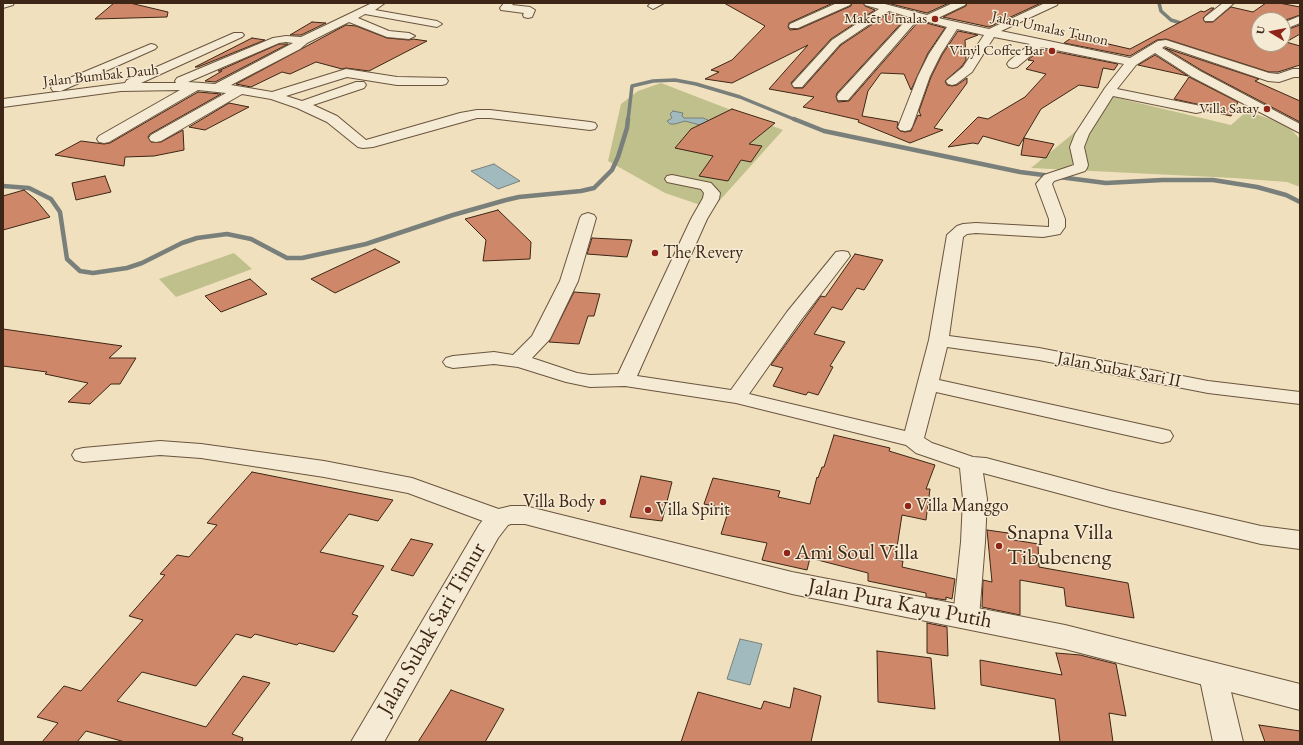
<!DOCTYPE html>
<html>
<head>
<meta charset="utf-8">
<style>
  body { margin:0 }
  #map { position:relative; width:1303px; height:745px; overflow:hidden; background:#f0e0bd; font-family:"EB Garamond",serif }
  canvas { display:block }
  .frame { position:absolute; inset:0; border:4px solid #3d2615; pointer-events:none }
  .north { position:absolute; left:1251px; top:12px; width:40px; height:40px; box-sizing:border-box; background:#f5ebd4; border:1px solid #ab9c88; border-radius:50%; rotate:280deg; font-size:11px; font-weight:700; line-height:16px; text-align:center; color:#3d2615 }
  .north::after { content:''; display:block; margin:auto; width:14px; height:18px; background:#8f2418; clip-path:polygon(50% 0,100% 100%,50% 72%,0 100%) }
</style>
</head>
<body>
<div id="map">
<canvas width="1303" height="745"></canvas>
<div class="frame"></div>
<div class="north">U</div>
</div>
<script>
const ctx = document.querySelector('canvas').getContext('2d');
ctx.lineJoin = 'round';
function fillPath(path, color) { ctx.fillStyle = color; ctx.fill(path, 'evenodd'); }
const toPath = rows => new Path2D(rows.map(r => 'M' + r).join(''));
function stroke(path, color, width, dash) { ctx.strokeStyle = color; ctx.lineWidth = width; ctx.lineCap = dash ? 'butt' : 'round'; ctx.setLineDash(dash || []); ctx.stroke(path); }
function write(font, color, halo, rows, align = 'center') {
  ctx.font = font + ' "EB Garamond",serif'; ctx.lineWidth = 3; ctx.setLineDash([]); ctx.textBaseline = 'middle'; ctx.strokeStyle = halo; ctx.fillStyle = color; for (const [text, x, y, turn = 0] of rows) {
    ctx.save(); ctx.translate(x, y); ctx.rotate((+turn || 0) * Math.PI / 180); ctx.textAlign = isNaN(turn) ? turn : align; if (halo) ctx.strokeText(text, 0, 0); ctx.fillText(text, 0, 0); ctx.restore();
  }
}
fillPath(toPath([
  [661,83,783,130,712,209,665,193,608,161,621,104,638,91],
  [1105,95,1231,125,1247,111,1287,125,1300,139,1300,187,1287,182,1234,178,1031,168,1086,123],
  [234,253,252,269,176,297,159,279]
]), '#c0c08d');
const water = toPath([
  [673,111,683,113,682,116,684,118,703,118,708,120,708,123,700,125,685,121,675,124,670,124,667,121,672,118,670,114,673,111],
  [494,164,520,181,498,189,471,171,494,164],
  [740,639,762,644,750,685,727,679,740,639]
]);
fillPath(water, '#a1babe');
stroke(water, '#797f7a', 1);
stroke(toPath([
  [1159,3,1161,11,1171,20,1187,25],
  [628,120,632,86,653,81,675,80,696,84,740,97,796,120]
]), '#797f7a', 3.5);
stroke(toPath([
  [794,119,824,131,1020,172,1106,183,1162,180,1213,180,1257,187,1286,195,1300,202],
  [3,186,29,188,51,199,60,212,67,259,80,271,93,273,127,268,142,263,182,243,197,238,227,234,251,239,287,258,302,258,366,244,453,215,506,200,519,197,581,191,594,188,612,170,618,157,627,128,628,119]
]), '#797f7a', 4.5);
const building = toPath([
  [114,3,130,3,168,12,167,17,95,19,114,3],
  [724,3,833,3,789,23,788,27,790,30,799,29,851,6,852,3,863,3,865,6,875,10,831,39,791,83,794,88,803,88,841,45,889,13,906,18,837,93,836,97,838,102,849,101,919,21,945,28,928,53,911,90,904,74,881,73,868,91,862,116,898,122,897,128,900,131,905,132,911,131,918,115,921,116,919,111,931,77,942,55,958,31,978,35,965,40,966,60,962,66,945,81,947,85,952,86,957,85,967,78,967,83,934,128,943,130,910,143,858,122,859,120,803,107,814,97,769,89,808,45,732,83,705,79,719,72,711,70,732,60,765,26,724,3],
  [887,3,949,3,927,13,887,3],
  [967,3,1041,3,989,27,943,17,966,6,967,3],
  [1266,3,1279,3,1300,7,1300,15,1283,21,1283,20,1259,20,1259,44,1283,44,1283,31,1300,25,1300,34,1286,42,1300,46,1300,65,1278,72,1269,72,1166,39,1157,40,1130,56,1064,43,1074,36,1130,49,1201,11,1204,12,1211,8,1214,8,1203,18,1205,22,1213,22,1231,7,1253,12,1266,3],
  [312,22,326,23,301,35,290,35,312,22],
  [346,25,356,26,387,38,409,40,413,39,427,41,369,71,346,68,342,69,316,62,290,74,282,72,251,87,236,84,346,25],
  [252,38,265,40,198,67,195,67,252,38],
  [279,44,288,44,215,82,205,81,222,71,218,71,279,44],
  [1165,48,1259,79,1255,81,1300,101,1300,122,1201,70,1165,48],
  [1041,49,1118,64,1114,70,1103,68,1098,88,1079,85,1041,109,1019,146,983,136,978,144,973,143,948,147,978,117,988,119,1025,97,1046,74,1026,69,1034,61,1028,60,1041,49],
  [1155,55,1188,76,1138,65,1155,55],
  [1189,77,1238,102,1231,116,1204,110,1201,105,1174,99,1189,77],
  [198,92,221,94,150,134,148,137,151,142,161,142,183,130,184,150,154,156,125,157,124,166,55,155,81,141,104,144,110,143,198,92],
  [229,103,249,107,205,130,189,127,229,103],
  [732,109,775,123,749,144,762,146,751,162,741,160,728,181,699,176,713,156,675,148,691,129,732,109],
  [1024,138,1054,144,1046,158,1021,155,1024,138],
  [105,176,111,192,76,200,72,183,105,176],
  [24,190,36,200,50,217,3,230,3,196,24,190],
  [498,210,531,242,530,259,483,261,486,240,465,219,498,210],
  [592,238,632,240,627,257,587,254,592,238],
  [375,249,400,262,335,293,311,279,375,249],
  [855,254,883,260,864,290,857,288,842,310,832,307,814,334,845,342,830,366,833,367,818,395,808,392,806,395,773,386,783,368,771,365,821,296,825,297,855,254],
  [250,279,267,294,221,312,205,296,250,279],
  [574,292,600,294,594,316,588,316,579,344,549,342,574,292],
  [3,329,122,346,109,358,136,358,120,384,111,384,90,404,68,402,88,383,45,374,47,372,3,366,3,329],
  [834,435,890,448,889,451,935,465,926,489,930,489,926,520,902,515,895,560,903,561,902,567,955,579,952,599,946,597,946,600,926,597,926,593,868,581,868,573,810,558,807,570,762,560,767,543,721,534,729,509,704,504,713,478,780,491,778,497,810,504,817,477,818,478,822,467,824,467,834,435],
  [252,472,393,500,378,521,349,514,320,552,384,566,352,614,358,616,334,652,299,643,297,645,255,634,251,638,236,634,196,686,142,672,117,701,206,727,243,676,270,683,232,734,243,738,242,742,125,742,86,731,77,742,42,742,58,723,37,717,64,686,81,691,143,620,129,616,165,575,160,574,177,555,189,557,217,525,207,523,252,472],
  [641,476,672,482,662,521,630,517,641,476],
  [987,530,1008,533,1008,539,1038,544,1039,567,1128,583,1134,618,1066,606,1064,588,1020,580,1020,615,982,607,983,580,992,582,987,530],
  [411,539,433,544,413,576,391,570,411,539],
  [927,623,947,627,948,656,927,653,927,623],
  [877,651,931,658,935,709,878,702,877,651],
  [1056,653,1080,655,1116,664,1126,716,1109,713,1113,742,1060,742,1055,699,981,685,980,660,1062,675,1056,653],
  [794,688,821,696,811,742,681,742,698,692,761,709,764,701,790,708,794,688],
  [451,690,504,709,485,742,418,742,451,690],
  [1259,725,1300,731,1300,742,1265,742,1259,725]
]);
fillPath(building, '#ce8769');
stroke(building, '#3d2615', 1);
const minor = toPath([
  [3,3,14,3,13,5,3,8,3,3],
  [372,3,385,3,375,10,437,21,442,24,437,27,365,14,358,18,389,31,409,33,415,36,409,39,387,37,349,22,307,43,300,49,231,85,272,92,346,69,397,77,446,78,448,81,446,84,442,85,397,85,347,77,286,96,302,101,356,82,364,82,366,85,364,88,313,105,337,116,366,140,460,113,477,110,490,110,590,122,595,123,597,126,595,129,590,130,490,118,477,118,373,147,363,148,358,147,327,122,297,108,271,99,242,94,161,141,156,142,151,141,149,138,151,135,226,93,198,90,109,142,104,143,99,142,97,139,99,136,180,90,121,91,3,107,3,99,125,83,127,80,234,33,242,33,244,35,242,37,141,83,176,83,175,81,177,78,273,38,286,36,301,37,372,3],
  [286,42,293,43,215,84,188,82,279,43,286,42],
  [504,3,514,3,512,5,530,7,535,10,532,17,528,18,524,17,523,15,524,13,501,10,500,8,504,3],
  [651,3,664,3,653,9,648,6,651,3],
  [837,3,851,3,850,5,798,28,790,28,789,26,790,24,837,3],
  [864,3,881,3,927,15,953,3,966,3,965,5,938,18,989,29,1045,3,1058,3,1057,5,1001,31,1130,58,1158,41,1166,40,1269,73,1278,74,1293,69,1300,69,1300,77,1294,77,1279,82,1268,81,1165,46,1162,48,1200,71,1300,124,1300,133,1192,77,1155,53,1136,65,1117,89,1196,105,1201,106,1203,109,1201,112,1196,113,1113,96,1089,134,1084,147,1088,165,1087,168,1085,171,1054,181,1052,184,1065,219,1065,227,1060,234,1043,237,976,233,967,234,963,237,949,336,1039,348,1208,381,1300,392,1300,404,1208,393,1039,360,947,347,939,380,1162,429,1170,431,1173,436,1170,441,1162,443,936,392,924,438,932,443,973,457,986,458,1110,491,1261,526,1300,531,1300,549,1261,544,1110,507,983,473,987,499,985,542,979,617,975,624,966,627,957,624,953,617,961,542,963,499,960,468,916,453,906,445,736,403,625,386,590,387,566,382,518,367,494,364,453,368,446,366,443,362,446,358,453,356,494,352,513,355,532,336,560,281,580,218,582,215,588,213,594,215,596,218,578,281,550,339,532,358,577,373,590,375,618,374,691,219,703,198,704,193,701,189,667,182,665,179,667,176,672,175,711,183,720,193,719,199,707,219,637,376,731,390,787,312,836,252,842,251,848,252,850,256,801,320,749,394,905,431,929,340,947,235,957,226,963,224,976,223,1049,227,1049,219,1036,184,1044,175,1074,165,1070,147,1075,134,1105,88,1124,64,1041,47,1017,67,1013,68,1009,67,1007,64,1009,61,1030,44,994,37,972,72,956,84,952,85,948,84,946,81,963,67,984,35,957,29,941,54,930,76,912,127,910,130,905,131,900,130,898,127,918,76,929,54,947,27,918,19,848,100,838,100,837,97,838,94,909,17,889,11,840,44,802,87,794,87,792,84,832,40,879,9,865,5,864,3],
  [1223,3,1234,3,1213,21,1205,21,1204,19,1205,17,1223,3],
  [1300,16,1300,23,1283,30,1283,23,1300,16],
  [151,44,155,45,157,47,155,49,61,91,53,91,51,88,53,85,151,44],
  [160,441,201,444,324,461,412,478,507,512,511,518,507,524,499,527,408,493,324,477,201,458,160,455,83,462,75,460,72,455,75,450,83,448,160,441],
  [1213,663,1223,667,1227,675,1243,742,1213,742,1199,675,1203,667,1213,663]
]);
const tertiary = toPath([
  [511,506,525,506,792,572,1065,625,1300,684,1300,710,1065,649,792,594,525,524,511,524,508,525,498,538,384,742,351,742,479,525,490,511,511,506]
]);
stroke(minor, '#6a543f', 2);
stroke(tertiary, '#6a543f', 2);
fillPath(minor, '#f5ebd4');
fillPath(tertiary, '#f5ebd4');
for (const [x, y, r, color] of [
  [935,19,4,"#8f2418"],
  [1052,51,4,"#8f2418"],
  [1267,109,4,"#8f2418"],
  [655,253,4,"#8f2418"],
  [603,502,4,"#8f2418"],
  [908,506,4,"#8f2418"],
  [648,510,4,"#8f2418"],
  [999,546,4,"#8f2418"],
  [787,553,4,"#8f2418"]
]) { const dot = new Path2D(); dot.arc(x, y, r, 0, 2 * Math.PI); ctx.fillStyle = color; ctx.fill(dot); stroke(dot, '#f5ebd4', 1.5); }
write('15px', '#3d2615', '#f5ebd4', [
  ["Makēt Umalas",927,19],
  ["Vinyl Coffee Bar",1044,51],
  ["Villa Satay",1259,109]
], 'right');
write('15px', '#3d2615', '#f5ebd4', [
  ["Jalan Umalas Tunon",1050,29,12],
  ["Jalan Bumbak Dauh",101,76,-6]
]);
write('18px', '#3d2615', '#f5ebd4', [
  ["The Revery",663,253],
  ["Villa Body",595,502,"right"],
  ["Villa Manggo",916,506],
  ["Villa Spirit",656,510]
], 'left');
write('18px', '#3d2615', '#f5ebd4', [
  ["Jalan Subak Sari II",1119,370,11]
]);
write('22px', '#3d2615', '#f5ebd4', [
  ["Snapna Villa",1007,533],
  ["Tibubeneng",1007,558],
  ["Ami Soul Villa",795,553]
], 'left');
write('22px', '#3d2615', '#f5ebd4', [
  ["Jalan Pura Kayu Putih",900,604,11],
  ["Jalan Subak Sari Timur",432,629,-60]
]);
</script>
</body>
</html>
